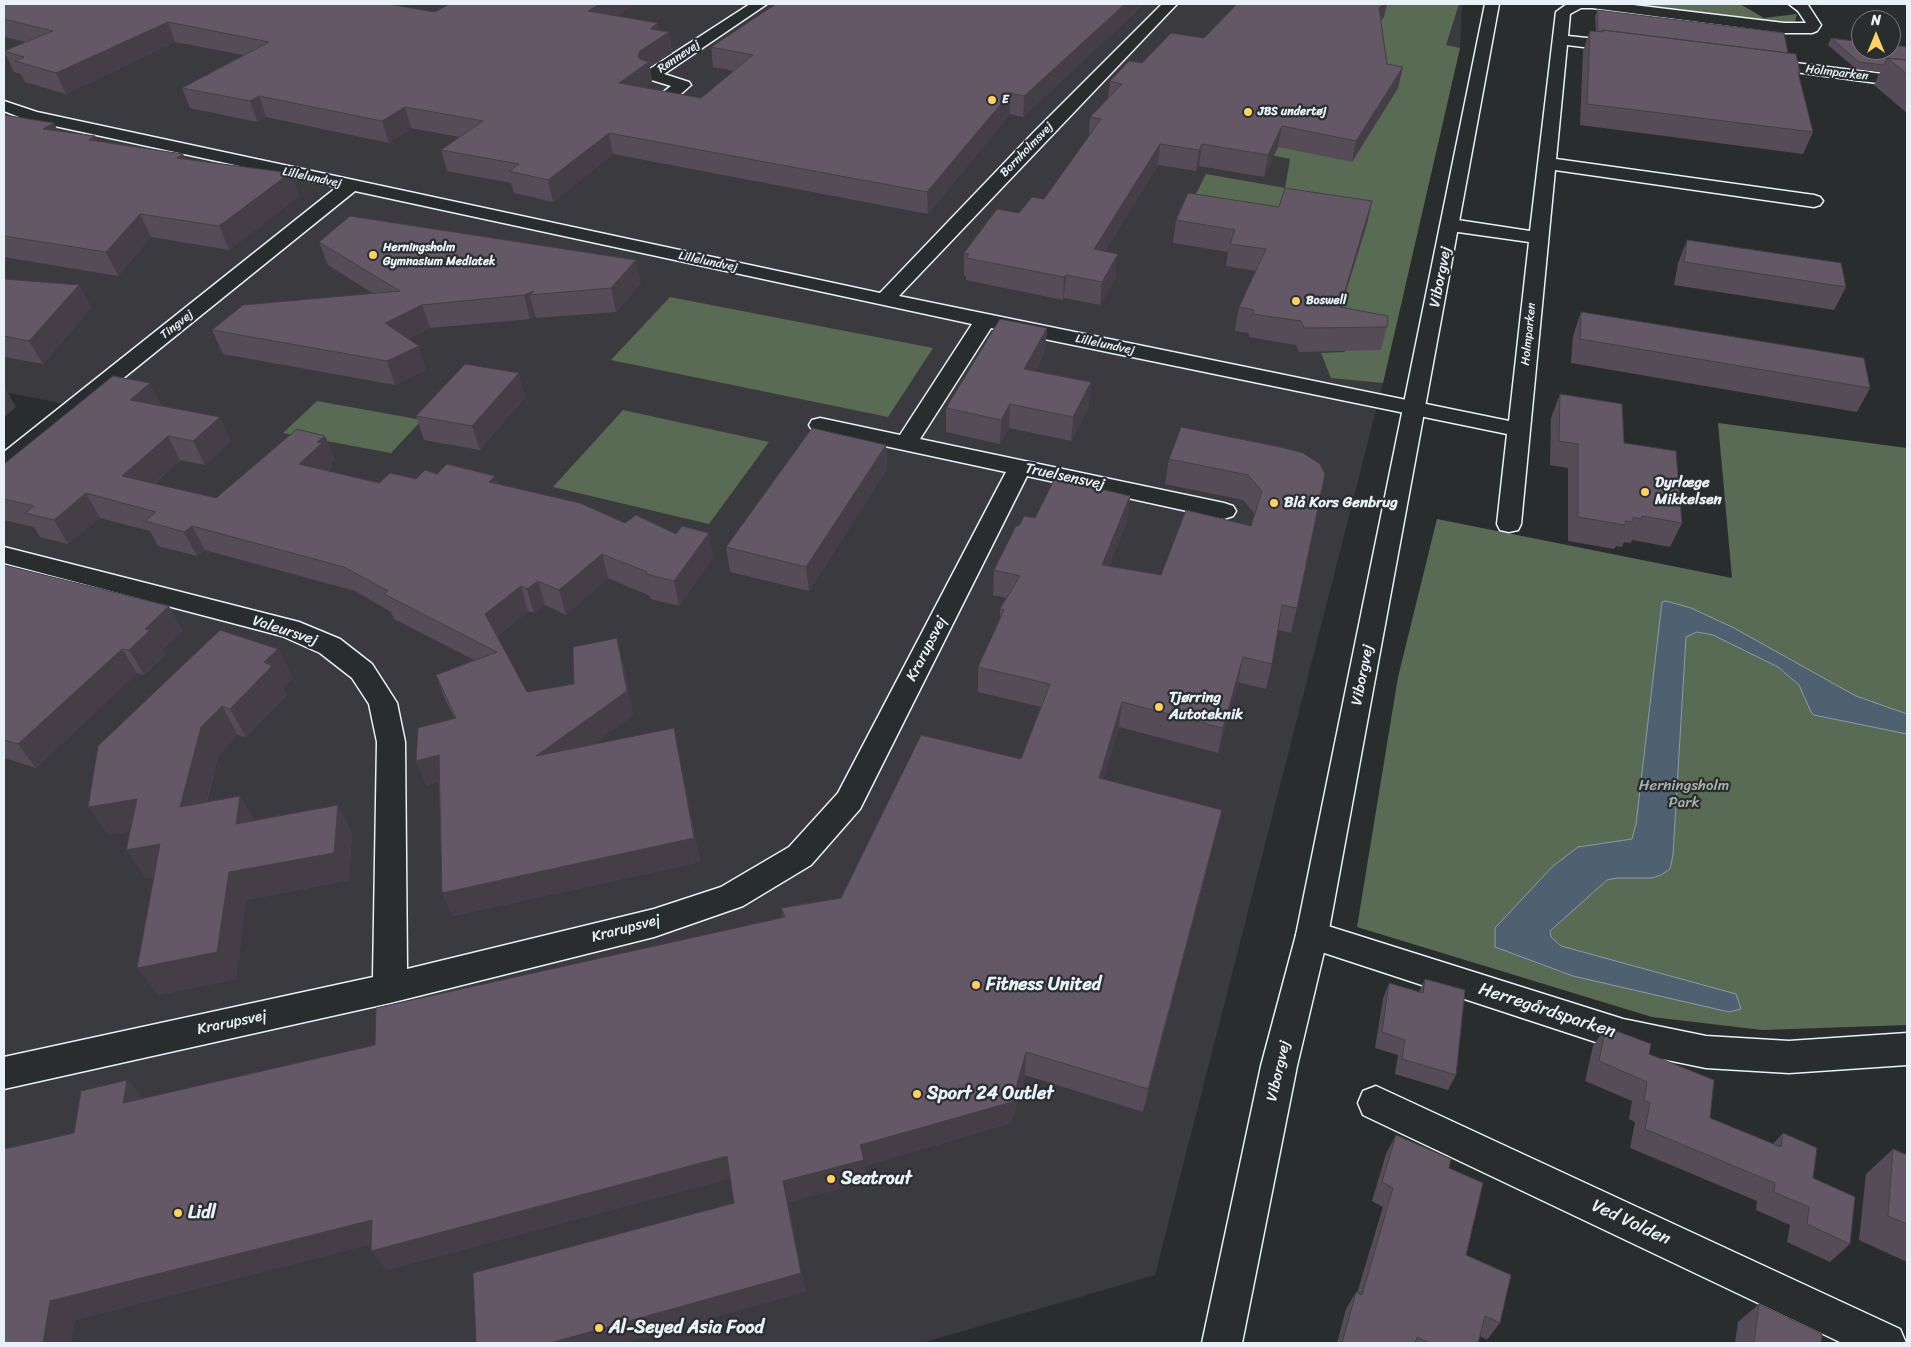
<!DOCTYPE html>
<html>
<head>
<meta charset="utf-8">
<style>
  body { margin:0 }
  #map { position:relative; width:1911px; height:1347px; overflow:hidden; background:#2a2d2e; font-family:Sriracha,sans-serif }
  canvas { display:block }
  .frame { position:absolute; inset:0; border:5px solid #e8f1f8; pointer-events:none }
  .north { position:absolute; left:1851px; top:10px; width:50px; height:50px; box-sizing:border-box; background:#2a2d2e; border:1px solid #767b7f; border-radius:50%; rotate:0deg; font-size:14px; font-weight:700; line-height:20px; text-align:center; color:#e8f1f8 }
  .north::after { content:''; display:block; margin:auto; width:18px; height:22px; background:#ffd166; clip-path:polygon(50% 0,100% 100%,50% 72%,0 100%) }
</style>
</head>
<body>
<div id="map">
<canvas width="1911" height="1347"></canvas>
<div class="frame"></div>
<div class="north">N</div>
</div>
<script>
const ctx = document.querySelector('canvas').getContext('2d');
ctx.lineJoin = 'round';
function fillPath(path, color) { ctx.fillStyle = color; ctx.fill(path, 'evenodd'); }
const toPath = rows => new Path2D(rows.map(r => 'M' + r).join(''));
function stroke(path, color, width, dash) { ctx.strokeStyle = color; ctx.lineWidth = width; ctx.lineCap = dash ? 'butt' : 'round'; ctx.setLineDash(dash || []); ctx.stroke(path); }
function write(font, color, halo, rows, align = 'center') {
  ctx.font = font + ' Sriracha,sans-serif'; ctx.lineWidth = 4.5; ctx.setLineDash([]); ctx.textBaseline = 'middle'; ctx.strokeStyle = halo; ctx.fillStyle = color; for (const [text, x, y, turn = 0] of rows) {
    ctx.save(); ctx.translate(x, y); ctx.rotate((+turn || 0) * Math.PI / 180); ctx.textAlign = isNaN(turn) ? turn : align; if (halo) ctx.strokeText(text, 0, 0); ctx.fillText(text, 0, 0); ctx.restore();
  }
}
fillPath(toPath([
  [4,4,1462,4,1460,48,1383,383,1155,1275,922,1343,4,1343,4,471,81,407,4,392]
]), '#3b3a3f');
fillPath(toPath([
  [1376,4,1459,4,1446,45,1460,48,1383,383,1331,378,1321,353,1345,352,1344,346,1347,332,1185,216,1206,174,1285,188,1290,159,1192,139,1349,79],
  [1609,4,1740,4,1764,18,1797,14,1795,21,1787,24],
  [670,297,933,348,888,417,611,360],
  [317,401,422,420,391,453,283,433],
  [623,410,769,442,709,524,553,487],
  [1718,423,1907,448,1907,1025,1762,1030,1652,1017,1357,927,1398,677,1437,519,1732,578]
]), '#596b54');
const water = toPath([
  [1666,601,1691,608,1734,628,1856,696,1907,714,1907,734,1814,715,1811,712,1799,685,1778,667,1713,635,1697,632,1686,637,1673,855,1670,869,1661,875,1652,878,1617,878,1607,880,1550,931,1551,937,1561,946,1736,994,1741,1009,1729,1012,1573,976,1495,947,1495,928,1553,866,1578,847,1632,839,1636,824,1662,602,1666,601]
]);
fillPath(water, '#4f6171');
stroke(water, '#8c9ba7', 1);
const street = toPath([
  [750,4,767,4,664,74,689,82,691,85,664,109,652,109,650,105,652,101,671,86,645,78,643,75,645,72,750,4],
  [1162,4,1177,4,899,296,1509,421,1529,242,1451,231,1444,229,1442,225,1444,221,1451,219,1530,231,1556,12,1567,4,1625,4,1784,23,1806,23,1798,11,1789,4,1808,5,1821,25,1817,31,1812,33,1784,33,1592,8,1581,8,1570,14,1568,36,1624,42,1632,47,1624,52,1567,45,1556,159,1814,195,1820,197,1823,201,1820,205,1814,207,1555,170,1521,524,1518,530,1509,532,1500,530,1497,524,1507,434,991,328,920,439,1224,503,1233,506,1236,511,1233,516,1224,519,1027,476,860,809,811,865,743,906,654,937,390,1003,4,1089,4,1057,373,977,377,742,369,704,352,678,320,653,282,636,4,563,4,547,299,622,340,639,372,664,397,703,405,742,407,969,654,909,721,887,789,847,838,793,1006,472,820,432,812,430,809,425,812,420,820,418,900,435,972,324,355,191,12,468,4,470,4,452,337,187,27,120,4,111,4,101,37,112,880,293,1033,133,1162,4],
  [1764,59,1907,77,1907,87,1758,67,1756,64,1764,59],
  [1312,921,1623,1019,1706,1036,1789,1041,1907,1033,1907,1065,1789,1073,1706,1068,1623,1051,1300,945,1296,935,1300,925,1312,921],
  [1376,1086,1900,1329,1906,1343,1842,1343,1363,1115,1358,1103,1363,1091,1376,1086]
]);
const secondary = toPath([
  [1485,4,1499,4,1328,935,1297,1066,1242,1343,1202,1343,1261,1066,1296,935,1485,4]
]);
stroke(street, '#e8f1f8', 3);
stroke(secondary, '#e8f1f8', 3);
fillPath(street, '#2a2d2e');
fillPath(secondary, '#2a2d2e');
fillPath(toPath([
  [4,4,435,12,636,4,616,16,659,30,669,32,672,53,650,67,652,82,644,88,701,98,734,71,713,67,711,47,1144,4,1023,117,1010,114,928,214,613,154,553,202,514,193,511,183,447,171,441,150,459,137,411,128,389,143,266,117,257,122,190,108,182,88,243,55,175,42,66,94,25,82,21,74,14,72,4,51,26,42,4,37],
  [1597,10,1788,53,1800,73,1799,76,1813,132,1803,154,1580,125,1583,51,1590,31,1596,31,1595,17],
  [1384,17,1381,21,1387,64,1398,88,1352,162,1278,147,1264,177,1199,166,1196,171,1158,165,1105,251,1116,277,1100,305,1064,298,1063,300,966,280,966,276,964,276,964,253,1044,199,1089,137,1090,117,1108,98,1110,81,1142,63,1204,38],
  [1831,38,1907,47,1907,113,1874,85,1880,72,1856,69,1828,45],
  [4,115,54,123,58,131,95,136,97,141,183,154,185,159,290,173,299,196,229,250,151,237,118,276,4,257],
  [1372,201,1367,224,1341,307,1387,327,1381,350,1299,352,1296,345,1249,337,1249,333,1235,331,1239,307,1256,271,1226,266,1228,252,1173,243,1176,220,1279,207],
  [1687,240,1846,287,1834,310,1674,285,1678,263],
  [319,242,641,283,616,312,536,318,535,316,530,319,430,328,408,339,426,370,395,385,223,354,212,330,374,294,328,265],
  [4,279,79,285,91,308,43,364,4,357],
  [1581,312,1870,388,1857,412,1571,363,1573,336],
  [1047,328,1045,352,1035,371,1089,406,1071,441,1009,428,1000,444,946,432,946,408],
  [1560,394,1624,443,1682,523,1670,547,1632,540,1631,543,1624,542,1622,547,1616,546,1614,549,1568,541,1568,468,1550,465,1551,418],
  [525,397,480,450,424,440,416,416],
  [161,405,231,441,205,465,180,460,154,484,216,498,325,436,335,460,330,463,332,467,328,471,379,483,416,479,437,474,495,476,498,484,625,523,713,557,679,606,651,599,650,596,608,578,566,615,545,605,534,613,528,611,497,636,527,692,574,684,623,662,633,715,593,744,679,752,700,862,453,916,442,893,439,782,427,785,416,761,455,719,445,699,436,675,474,660,394,619,391,612,355,591,205,550,197,556,158,546,150,531,100,518,68,544,40,537,34,527,4,520,4,464],
  [886,445,887,469,809,591,730,572,726,547],
  [1280,447,1297,608,1291,633,1278,630,1272,664,1266,689,1238,682,1218,753,1119,727,1103,780,1216,834,1143,1112,1025,1075,1011,1123,864,1166,866,1182,788,1202,805,1292,734,1203,730,1178,387,1270,371,1244,75,1320,71,1343,4,1343,74,1133,127,1080,144,1099,375,1045,783,918,781,908,841,898,1021,759,1041,707,978,692,978,667,1000,619,1000,609,1006,598,993,595,994,570,1019,526,1035,518,1130,496,1127,521,1109,566,1161,575,1251,526,1255,514,1243,500,1165,484,1169,459],
  [4,565,183,631,162,650,165,655,144,675,137,673,36,768,4,758],
  [278,649,293,678,283,687,287,695,246,737,238,735,218,756,207,802,240,796,254,820,338,805,352,833,349,880,246,900,236,979,158,995,154,877,146,878,130,831,109,835,88,807],
  [1425,979,1456,1075,1448,1090,1395,1074,1398,1055,1375,1048,1383,999,1389,983,1419,992],
  [1606,1027,1649,1054,1710,1118,1773,1144,1783,1133,1813,1178,1850,1244,1830,1262,1787,1242,1790,1225,1756,1210,1757,1201,1630,1148,1635,1122,1629,1119,1632,1101,1585,1081,1593,1046],
  [1396,1135,1449,1168,1466,1255,1500,1323,1487,1340,1480,1336,1478,1343,1337,1343,1346,1309,1356,1292,1357,1293,1383,1207,1372,1201,1386,1154],
  [1893,1149,1907,1155,1907,1262,1859,1240,1866,1174],
  [1759,1304,1821,1343,1735,1343,1738,1322]
]), '#564c58');
fillPath(toPath([
  [600,4,636,4,592,30,588,11],
  [1125,4,1144,4,1023,117,1024,96],
  [1383,4,1387,4,1384,17,1374,28,1379,8],
  [168,22,175,42,66,94,56,73],
  [658,23,660,38,669,32,672,53,650,67,652,82,623,104,619,83,638,56,650,29],
  [1403,67,1398,88,1352,162,1356,141],
  [1010,93,1010,114,928,214,927,192],
  [259,96,266,117,257,122,250,101],
  [405,107,411,128,389,143,382,121],
  [54,123,64,145,43,129],
  [1282,126,1278,147,1264,177,1268,155],
  [609,133,613,154,553,202,548,180],
  [95,136,105,159,89,140],
  [1160,144,1158,165,1092,272,1094,249],
  [1202,144,1199,166,1196,171,1199,150],
  [183,154,192,177,177,158],
  [290,173,299,196,229,250,219,226],
  [1372,201,1367,224,1334,330,1340,307],
  [140,214,151,237,118,276,106,252],
  [1118,254,1116,277,1100,305,1102,282],
  [636,260,641,283,616,312,611,288],
  [1066,275,1064,298,1063,300,1064,277],
  [79,285,91,308,43,364,29,341],
  [534,291,530,295,535,316,530,319,524,295],
  [422,305,430,328,393,346,385,323],
  [1047,328,1045,352,1023,392,1024,369],
  [419,346,426,370,395,385,387,361],
  [519,373,525,397,480,450,472,426],
  [1091,382,1089,406,1071,441,1073,417],
  [150,383,162,407,130,400],
  [4,386,16,407,4,417],
  [1010,404,1009,428,1000,444,1001,420],
  [220,417,231,441,205,465,193,441],
  [168,436,180,460,135,500,122,476],
  [325,436,335,460,330,463,332,467,309,488,299,464,317,442],
  [886,445,887,469,809,591,806,567],
  [495,476,502,500,489,482],
  [86,493,100,518,68,544,54,520],
  [1130,496,1127,521,1099,590,1102,565],
  [192,526,205,550,197,556,184,532],
  [709,533,713,557,679,606,674,581],
  [602,554,608,578,566,615,559,590],
  [538,581,545,605,534,613,527,589],
  [521,586,528,611,494,638,485,614],
  [169,606,183,631,162,650,165,655,144,675,129,650,145,629],
  [617,638,623,662,633,715,544,780,536,756],
  [122,649,137,673,36,768,18,744],
  [278,649,293,678,283,687,287,695,246,737,230,709,264,662],
  [1243,657,1238,682,1218,753,1223,728],
  [1122,702,1119,727,1096,803,1099,778],
  [222,706,238,735,218,756,198,835,180,807,201,727],
  [674,728,679,752,700,862,453,916,442,893],
  [439,755,449,780,427,785,416,761],
  [240,796,256,824,236,824],
  [137,799,156,827,109,835,88,807],
  [338,805,352,833,349,880,246,900,236,979,158,995,137,968,229,872],
  [1222,810,1216,834,1143,1112,1148,1089],
  [160,844,179,872,146,878,126,850],
  [1026,1052,1025,1075,1011,1123,864,1166,866,1182,788,1202,805,1292,625,1343,550,1343,783,1181,860,1145],
  [127,1080,147,1102,123,1103],
  [727,1156,733,1178,387,1270,371,1251],
  [372,1220,387,1240,75,1320,71,1343,43,1343,50,1301]
]), '#463e47');
const building = toPath([
  [4,4,388,4,435,12,449,4,600,4,588,11,658,23,650,29,669,32,640,51,638,56,640,59,649,62,619,83,701,98,753,55,711,47,776,4,1125,4,1024,96,1010,93,927,192,609,133,548,180,509,171,519,164,441,150,483,121,405,107,382,121,259,96,250,101,182,88,269,42,168,22,56,73,15,61,24,57,4,51,53,31,4,19,4,4],
  [1237,4,1383,4,1379,8,1387,64,1403,67,1356,141,1282,126,1268,155,1202,144,1199,150,1160,144,1094,249,1118,254,1102,282,1066,275,1064,277,966,258,969,254,964,253,997,209,1019,213,1032,197,1044,199,1101,119,1090,117,1122,84,1110,81,1129,61,1142,63,1171,33,1204,38,1237,4],
  [1597,10,1784,33,1788,53,1603,30,1603,31,1598,31,1597,10],
  [1603,30,1796,54,1800,73,1798,73,1813,132,1587,104,1590,31,1603,32,1603,30],
  [1831,38,1861,42,1861,50,1891,50,1891,45,1907,47,1907,60,1887,58,1884,65,1859,62,1831,38],
  [1887,58,1907,60,1907,74,1887,58],
  [4,115,54,123,43,129,95,136,89,140,183,154,177,158,290,173,219,226,140,214,106,252,4,236,4,115],
  [1285,188,1372,201,1340,307,1388,316,1387,327,1304,328,1301,321,1253,314,1254,310,1239,307,1266,249,1230,244,1235,230,1176,220,1188,193,1279,207,1285,188],
  [350,216,636,260,611,288,530,295,534,291,524,295,422,305,385,323,419,346,387,361,212,330,243,305,400,291,319,242,350,216],
  [1687,240,1841,263,1846,287,1684,262,1687,240],
  [4,279,79,285,29,341,4,336,4,279],
  [1581,312,1864,358,1870,388,1580,339,1581,312],
  [1000,319,1047,328,1024,369,1091,382,1073,417,1010,404,1001,420,946,408,1000,319],
  [465,364,519,373,472,426,416,416,465,364],
  [113,376,150,383,130,400,220,417,193,441,168,436,122,476,216,498,297,429,325,436,317,442,322,443,299,464,379,483,390,473,416,479,425,470,437,474,447,464,495,476,489,482,580,503,625,523,636,515,676,534,682,526,709,533,674,581,646,574,647,572,602,554,559,590,538,581,527,589,521,586,485,614,527,692,574,684,573,647,617,638,627,691,536,756,674,728,694,838,442,893,439,755,416,761,418,728,456,718,436,675,497,652,384,594,388,591,344,567,192,526,184,532,145,521,156,512,86,493,54,520,25,513,34,506,4,499,4,464,113,376],
  [1560,394,1622,404,1624,443,1676,451,1682,523,1642,516,1642,519,1633,517,1633,522,1625,521,1625,525,1578,517,1578,444,1559,441,1560,394],
  [1181,427,1280,447,1303,453,1320,464,1325,474,1297,608,1282,605,1272,664,1243,657,1223,728,1122,702,1099,778,1222,810,1148,1089,1026,1052,1012,1102,860,1145,864,1160,783,1181,801,1273,550,1343,476,1343,473,1273,734,1203,727,1156,371,1251,372,1220,50,1301,43,1343,4,1343,4,1149,74,1133,81,1091,127,1080,123,1103,375,1045,376,1008,785,917,781,908,841,898,921,735,1021,759,1050,684,978,667,1004,610,1000,609,1020,576,994,570,1016,526,1019,526,1024,516,1035,518,1055,478,1130,496,1102,565,1161,575,1186,510,1251,526,1262,491,1248,475,1169,459,1181,427],
  [812,428,886,445,806,567,726,547,812,428],
  [4,565,169,606,145,629,150,630,129,650,122,649,18,744,4,740,4,565],
  [220,630,278,649,264,662,272,666,230,709,222,706,201,727,180,807,240,796,236,824,338,805,334,853,229,872,217,952,137,968,160,844,126,850,137,799,88,807,98,746,220,630],
  [1425,979,1465,990,1456,1075,1402,1059,1405,1040,1382,1032,1389,983,1423,993,1425,979],
  [1606,1027,1651,1044,1649,1054,1714,1080,1710,1118,1781,1147,1783,1133,1817,1148,1813,1178,1855,1197,1850,1244,1807,1224,1809,1207,1774,1192,1775,1183,1645,1129,1650,1103,1644,1100,1647,1082,1599,1061,1606,1027],
  [1396,1135,1451,1159,1449,1168,1483,1183,1466,1255,1511,1275,1500,1323,1485,1316,1478,1343,1429,1343,1417,1337,1415,1343,1342,1343,1356,1292,1362,1295,1393,1188,1382,1182,1396,1135],
  [1893,1149,1907,1155,1907,1224,1888,1216,1893,1149],
  [1759,1304,1822,1334,1821,1343,1754,1343,1759,1304]
]);
fillPath(building, '#645866');
stroke(building, '#463e47', 1);
for (const [x, y, r, color] of [
  [992,100,5,"#ffd166"],
  [1248,112,5,"#ffd166"],
  [373,255,5,"#ffd166"],
  [1296,301,5,"#ffd166"],
  [1645,492,5,"#ffd166"],
  [1274,503,5,"#ffd166"],
  [1159,707,5,"#ffd166"],
  [976,985,5,"#ffd166"],
  [917,1094,5,"#ffd166"],
  [831,1179,5,"#ffd166"],
  [178,1213,5,"#ffd166"],
  [599,1328,5,"#ffd166"]
]) { const dot = new Path2D(); dot.arc(x, y, r, 0, 2 * Math.PI); ctx.fillStyle = color; ctx.fill(dot); stroke(dot, '#2a2d2e', 2); }
write('12px', '#e8f1f8', '#2a2d2e', [
  ["Rønnevej",679,57,-34],
  ["Holmparken",1837,73,7],
  ["Bornholmsvej",1027,150,-46],
  ["Lillelundvej",312,178,12],
  ["Lillelundvej",708,262,12],
  ["Tingvej",177,325,-39],
  ["Holmparken",1529,334,-84],
  ["Lillelundvej",1105,345,12]
]);
write('bold 12px', '#e8f1f8', '#2a2d2e', [
  ["E",1002,100],
  ["JBS undertøj",1258,112],
  ["Herningsholm",383,248],
  ["Gymnasium Mediatek",383,262],
  ["Boswell",1306,301]
], 'left');
write('15px', '#e8f1f8', '#2a2d2e', [
  ["Viborgvej",1441,277,-79],
  ["Truelsensvej",1065,477,12],
  ["Valeursvej",285,631,18],
  ["Krarupsvej",927,649,-63],
  ["Viborgvej",1363,675,-79],
  ["Krarupsvej",626,929,-15],
  ["Krarupsvej",232,1023,-12],
  ["Viborgvej",1279,1071,-77]
]);
write('bold 15px', '#e8f1f8', '#2a2d2e', [
  ["Dyrlæge",1655,483],
  ["Mikkelsen",1655,500],
  ["Blå Kors Genbrug",1284,503],
  ["Tjørring",1169,698],
  ["Autoteknik",1169,715]
], 'left');
write('15px', '#a8b5ae', '#2a2d2e', [
  ["Herningsholm",1684,786],
  ["Park",1684,803]
]);
write('bold 18px', '#e8f1f8', '#2a2d2e', [
  ["Fitness United",986,985],
  ["Sport 24 Outlet",927,1094],
  ["Seatrout",841,1179],
  ["Lidl",188,1213],
  ["Al-Seyed Asia Food",609,1328]
], 'left');
write('18px', '#e8f1f8', '#2a2d2e', [
  ["Herregårdsparken",1547,1011,18],
  ["Ved Volden",1631,1223,25]
]);
</script>
</body>
</html>
